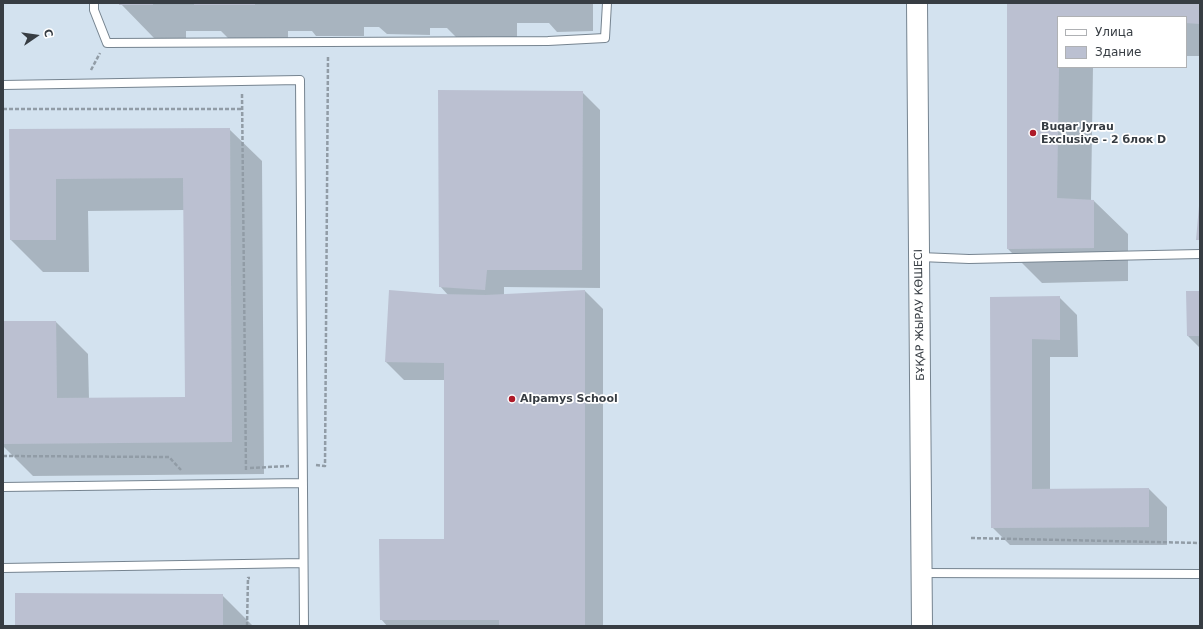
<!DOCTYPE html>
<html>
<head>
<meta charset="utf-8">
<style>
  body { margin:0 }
  #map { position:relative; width:1203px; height:629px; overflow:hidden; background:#d3e2ef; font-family:"DejaVu Sans",sans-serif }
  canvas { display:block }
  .frame { position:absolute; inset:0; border:4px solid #373d43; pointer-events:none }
  .legend { position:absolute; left:1057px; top:16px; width:130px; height:52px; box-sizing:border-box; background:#fff; border:1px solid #afb1b4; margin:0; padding:5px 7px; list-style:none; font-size:12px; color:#373d43 }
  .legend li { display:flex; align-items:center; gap:8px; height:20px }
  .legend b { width:20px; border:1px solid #afb1b4 }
  .north { position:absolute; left:16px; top:16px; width:40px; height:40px; -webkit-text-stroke:3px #fff; paint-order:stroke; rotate:77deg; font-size:11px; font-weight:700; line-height:16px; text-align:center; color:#373d43 }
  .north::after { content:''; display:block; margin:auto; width:14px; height:18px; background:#373d43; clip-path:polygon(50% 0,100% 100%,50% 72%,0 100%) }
</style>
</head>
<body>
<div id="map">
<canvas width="1203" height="629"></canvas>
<div class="frame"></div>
<ul class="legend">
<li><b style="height:5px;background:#fff"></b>Улица</li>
<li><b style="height:11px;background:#bbc0d1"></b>Здание</li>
</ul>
<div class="north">С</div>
</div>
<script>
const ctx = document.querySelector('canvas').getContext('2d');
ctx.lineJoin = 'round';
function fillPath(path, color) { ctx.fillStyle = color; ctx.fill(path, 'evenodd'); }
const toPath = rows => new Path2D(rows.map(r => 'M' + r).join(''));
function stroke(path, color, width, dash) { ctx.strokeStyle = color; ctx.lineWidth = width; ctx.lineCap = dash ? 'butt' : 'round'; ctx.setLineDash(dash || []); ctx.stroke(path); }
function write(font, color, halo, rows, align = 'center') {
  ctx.font = font + ' "DejaVu Sans",sans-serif'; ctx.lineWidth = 3.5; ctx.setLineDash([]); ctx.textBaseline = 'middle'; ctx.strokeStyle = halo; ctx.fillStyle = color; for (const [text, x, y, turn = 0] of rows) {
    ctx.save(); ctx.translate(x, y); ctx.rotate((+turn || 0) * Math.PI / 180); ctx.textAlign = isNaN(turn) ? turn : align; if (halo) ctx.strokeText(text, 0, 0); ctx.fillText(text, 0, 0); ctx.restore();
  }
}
fillPath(toPath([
  [120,3,593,3,593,31,557,32,549,23,517,23,517,37,457,38,447,28,430,28,430,35,387,34,379,27,364,27,364,36,316,36,312,31,288,31,288,39,229,39,221,31,186,31,186,38,154,38],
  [1008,3,1200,3,1200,56,1186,56,1186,17,1058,17,1058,67,1093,67,1091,200,1094,201,1128,234,1128,281,1042,283,1008,249],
  [582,92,600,110,600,288,504,287,504,295,585,291,603,309,603,626,387,626,381,619,445,540,445,380,404,380,386,362,390,291,448,295,440,286],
  [229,129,262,161,264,474,33,476,3,446,3,322,56,322,88,354,89,399,186,398,185,210,88,211,89,272,43,272,11,240,10,130],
  [1200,292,1200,348,1188,336],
  [1059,297,1077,315,1078,357,1050,357,1050,490,1149,489,1167,507,1167,545,1010,545,992,527,991,298],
  [222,595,253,626,16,626]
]), '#0003');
fillPath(toPath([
  [119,3,153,3,153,5,119,5],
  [194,3,255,3,255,5,194,5],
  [1007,3,1200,3,1200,24,1186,23,1186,17,1058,17,1058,67,1059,67,1057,198,1094,200,1094,248,1007,249],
  [438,90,583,91,582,270,487,270,485,290,439,287],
  [230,128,232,442,3,444,3,321,56,321,57,398,185,397,183,178,56,179,56,240,10,240,9,129],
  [1199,206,1200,206,1200,240,1196,240],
  [389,290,438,294,486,295,585,290,585,626,499,626,499,620,380,620,379,539,444,539,444,363,385,362],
  [1186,291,1200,291,1200,336,1187,336],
  [1060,296,1060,340,1032,339,1032,489,1149,488,1149,527,991,528,990,297],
  [15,593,223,594,223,626,15,626]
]), '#bbc0d1');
const service = toPath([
  [94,3,94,10,107,43,548,41,605,38,607,3],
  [3,85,300,80,304,626],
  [920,257,969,259,1200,254],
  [3,487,303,483],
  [3,568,303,563],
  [922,573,1200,574]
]);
const tertiary = toPath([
  [917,3,922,626]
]);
stroke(service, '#768490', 10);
stroke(tertiary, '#768490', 22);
stroke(toPath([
  [91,70,100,53],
  [242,94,246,471],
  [3,109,242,109],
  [3,456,169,457,181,470],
  [316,465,325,466,328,56],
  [250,468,289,466],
  [971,538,1200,543],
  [247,626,248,578,250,578]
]), '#919ca6', 2.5, [4, 2]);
stroke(service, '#fff', 8);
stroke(tertiary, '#fff', 20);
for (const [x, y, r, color] of [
  [1033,133,4,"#ae1a29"],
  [512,399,4,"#ae1a29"]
]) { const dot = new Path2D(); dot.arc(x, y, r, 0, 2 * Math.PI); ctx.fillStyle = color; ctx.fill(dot); stroke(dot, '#fff', 1.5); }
write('bold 11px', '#373d43', '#fff', [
  ["Buqar Jyrau",1041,127],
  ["Exclusive - 2 блок D",1041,140],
  ["Alpamys School",520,399]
], 'left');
write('11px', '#373d43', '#fff', [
  ["БҰҚАР ЖЫРАУ КӨШЕСІ",920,315,-91]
]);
</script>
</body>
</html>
